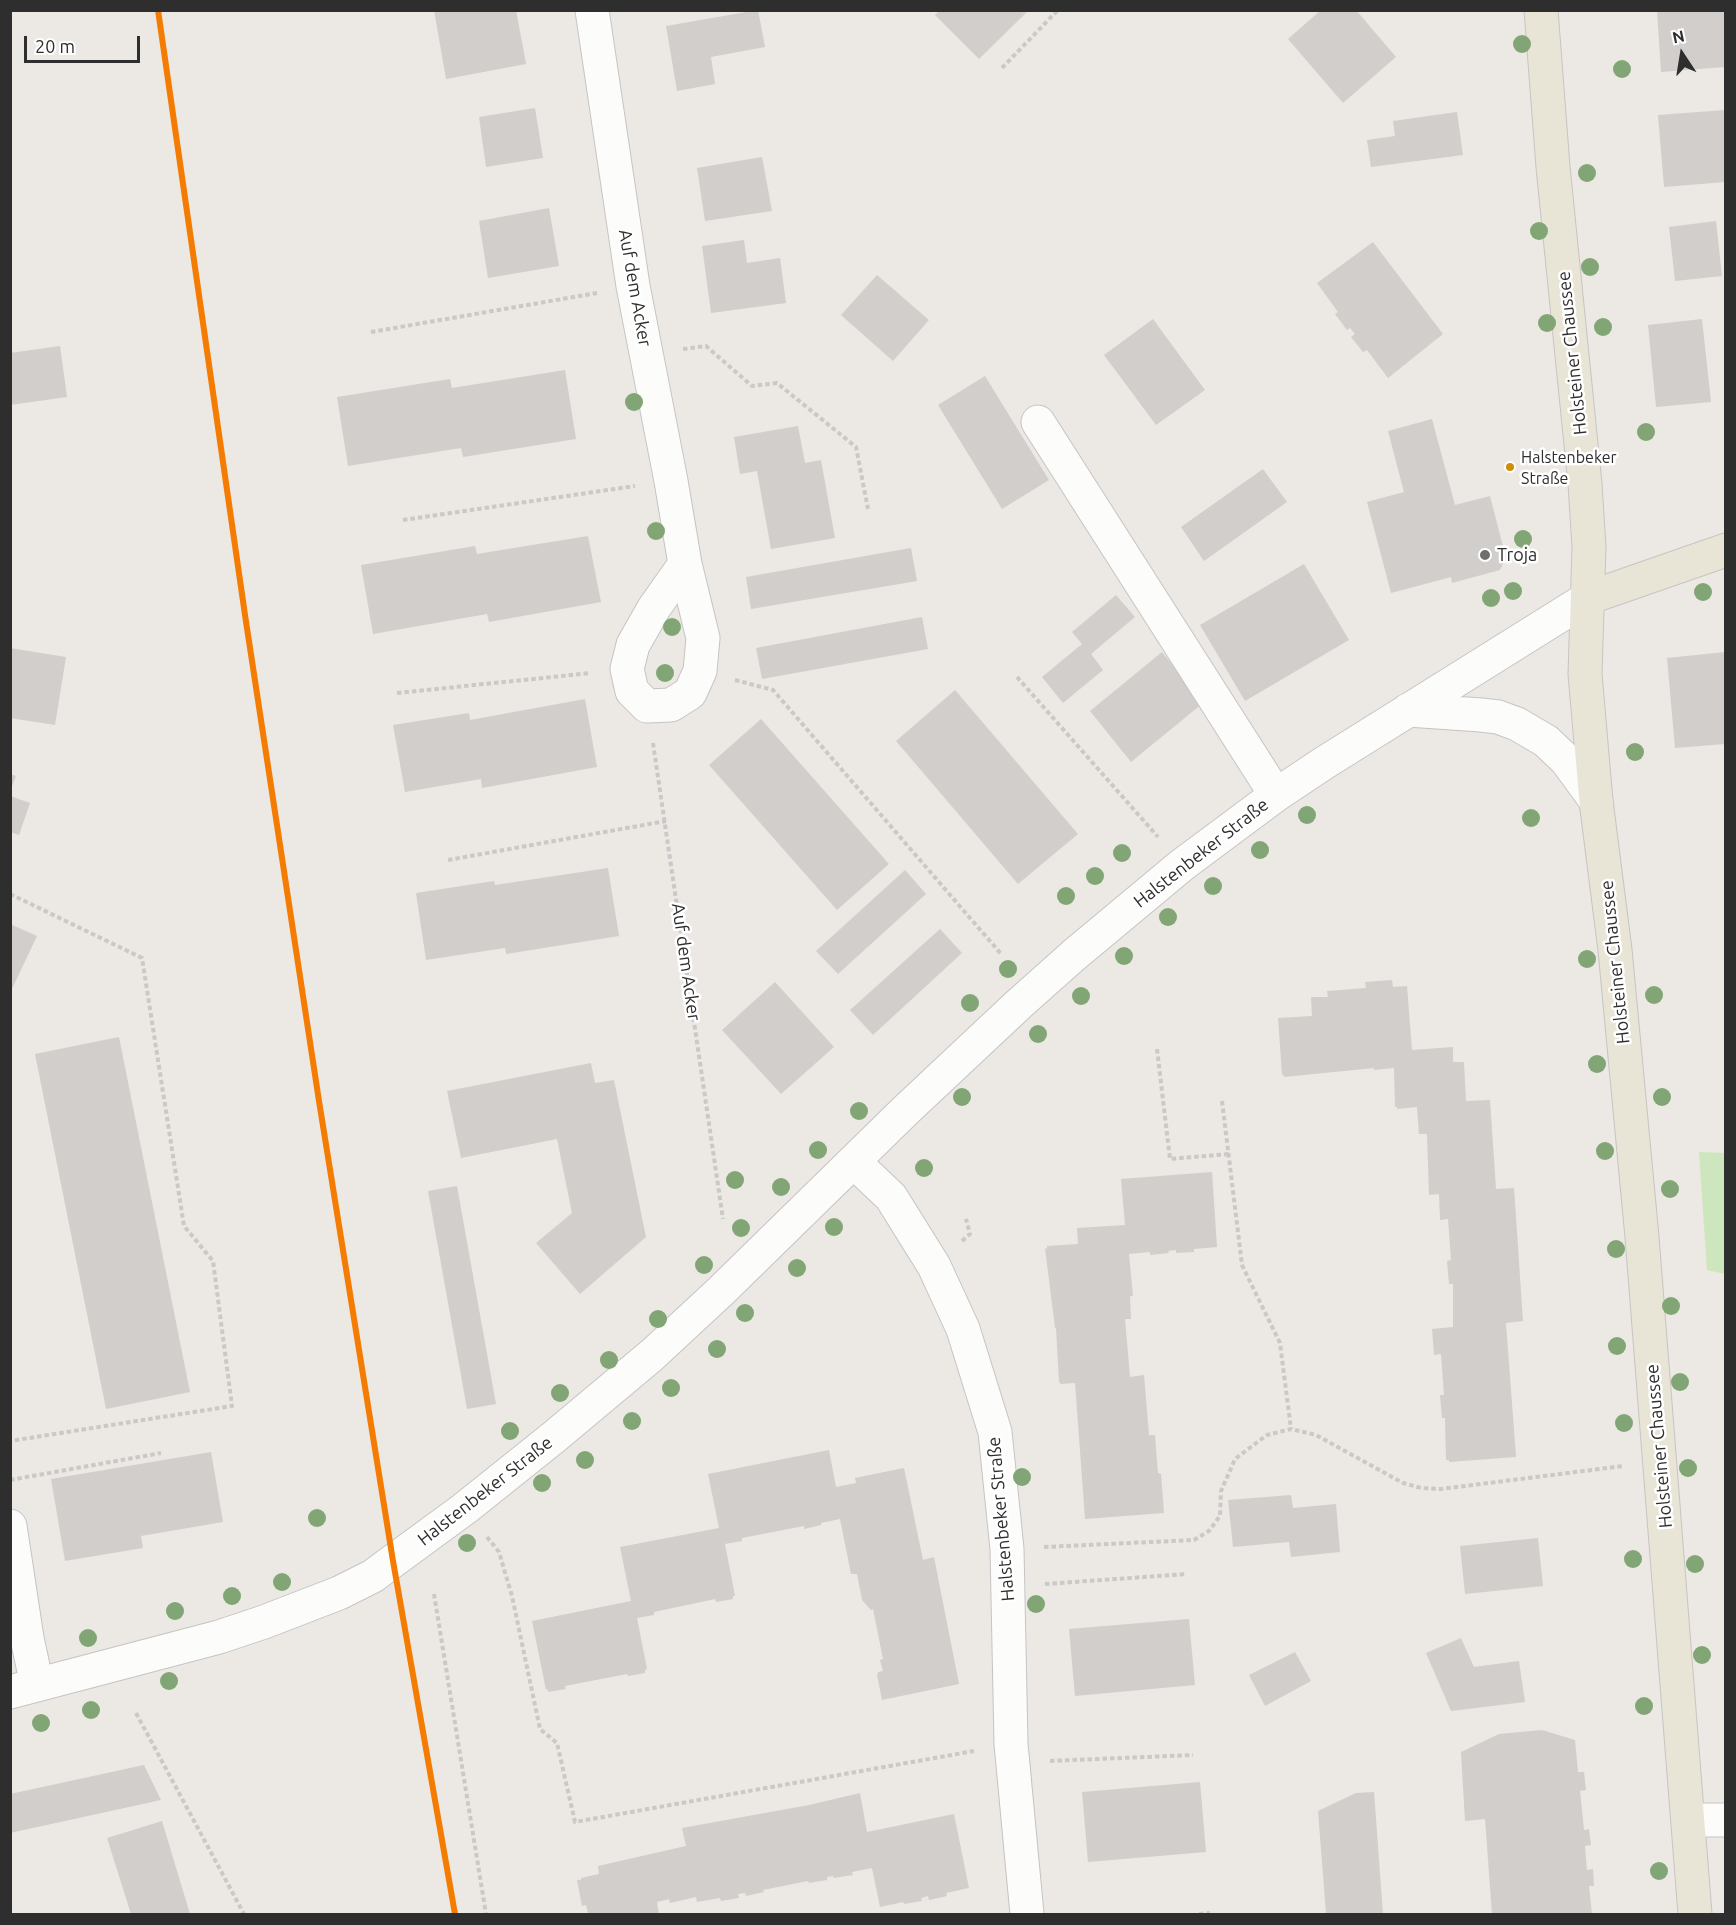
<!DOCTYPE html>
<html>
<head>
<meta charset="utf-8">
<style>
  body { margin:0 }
  #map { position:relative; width:1736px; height:1925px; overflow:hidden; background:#ece8e4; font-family:Ubuntu,sans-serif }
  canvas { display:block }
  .frame { position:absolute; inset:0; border:12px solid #2e2e2e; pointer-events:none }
  .north { position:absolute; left:1652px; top:24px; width:60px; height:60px; -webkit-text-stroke:4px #fff; paint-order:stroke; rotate:348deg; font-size:16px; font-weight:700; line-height:24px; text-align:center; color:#2e2e2e }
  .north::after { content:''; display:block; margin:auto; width:21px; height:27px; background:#2e2e2e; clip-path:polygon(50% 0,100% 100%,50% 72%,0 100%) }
  .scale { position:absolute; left:24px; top:36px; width:116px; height:27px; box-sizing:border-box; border:3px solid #2e2e2e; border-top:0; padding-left:8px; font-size:18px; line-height:21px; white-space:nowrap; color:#2e2e2e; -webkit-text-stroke:4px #fff; paint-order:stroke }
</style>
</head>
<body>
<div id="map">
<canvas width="1736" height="1925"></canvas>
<div class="frame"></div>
<div class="north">N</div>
<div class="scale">20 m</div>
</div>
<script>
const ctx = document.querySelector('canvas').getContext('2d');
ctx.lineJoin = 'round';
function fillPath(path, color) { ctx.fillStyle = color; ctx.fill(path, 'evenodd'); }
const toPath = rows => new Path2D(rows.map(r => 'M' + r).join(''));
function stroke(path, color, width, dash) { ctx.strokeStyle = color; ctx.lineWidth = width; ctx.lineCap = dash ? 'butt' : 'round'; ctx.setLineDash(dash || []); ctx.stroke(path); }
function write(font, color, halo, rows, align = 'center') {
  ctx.font = font + ' Ubuntu,sans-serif'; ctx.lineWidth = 5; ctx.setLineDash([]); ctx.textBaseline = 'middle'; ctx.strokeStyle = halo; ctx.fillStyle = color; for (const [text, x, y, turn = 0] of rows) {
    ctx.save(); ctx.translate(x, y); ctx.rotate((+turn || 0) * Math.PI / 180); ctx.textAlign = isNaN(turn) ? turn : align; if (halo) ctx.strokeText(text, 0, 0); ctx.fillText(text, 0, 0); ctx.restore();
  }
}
fillPath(toPath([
  [1699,1152,1725,1153,1725,1274,1707,1270]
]), '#cee6be');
fillPath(toPath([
  [434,10,516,10,526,64,446,79],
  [758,10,765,47,711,57,715,84,677,91,666,26],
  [940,10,1029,10,979,59,935,15],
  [1321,10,1356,10,1396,57,1343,103,1288,39],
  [1657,10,1725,10,1725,67,1661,72],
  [535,108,543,158,486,167,479,117],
  [1725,110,1725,182,1664,187,1658,115],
  [1457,112,1463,155,1371,167,1367,140,1395,136,1393,121],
  [762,157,772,211,705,221,697,168],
  [549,208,559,266,488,278,479,221],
  [1716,221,1722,276,1675,281,1669,227],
  [744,240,747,263,780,258,786,303,711,313,702,246],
  [1373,242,1443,334,1388,378,1367,350,1363,352,1351,337,1355,334,1350,328,1347,330,1335,314,1338,312,1317,283],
  [877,275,929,320,893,361,841,315],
  [1153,319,1205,390,1156,425,1104,355],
  [1702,319,1711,402,1656,407,1648,325],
  [60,346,67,397,10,405,10,353],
  [565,370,576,439,463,457,461,448,348,466,337,397,450,379,452,388],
  [985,376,1049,480,1002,509,938,405],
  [1432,419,1455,505,1490,496,1506,558,1500,570,1452,583,1451,577,1391,593,1367,502,1404,492,1388,431],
  [798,426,805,463,821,460,835,538,771,549,757,471,740,474,734,437],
  [1263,469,1287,502,1204,561,1181,527],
  [588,536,601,602,489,622,487,614,373,634,361,565,475,546,477,554],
  [911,548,917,581,751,609,746,577],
  [1304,564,1349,640,1245,701,1200,625],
  [1116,595,1135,617,1091,654,1103,670,1063,703,1042,677,1082,644,1072,632],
  [922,617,928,649,762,679,756,648],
  [10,648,66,657,55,725,10,718],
  [1162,652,1203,703,1131,762,1090,711],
  [1725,652,1725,744,1675,748,1667,658],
  [955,690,1078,834,1018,884,896,741],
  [585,699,597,767,482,788,481,779,405,792,393,725,469,713,470,720],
  [761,719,889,864,837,910,709,765],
  [10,774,16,776,11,789,10,789],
  [10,796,30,803,19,835,10,832],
  [608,868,619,936,506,954,505,948,426,960,416,893,494,881,495,885],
  [905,870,926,894,838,974,816,951],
  [10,924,37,936,10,993],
  [940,929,962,953,873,1035,850,1010],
  [1392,980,1393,987,1407,986,1412,1050,1453,1047,1453,1062,1464,1062,1466,1101,1490,1100,1496,1189,1514,1188,1523,1321,1506,1323,1516,1457,1449,1462,1449,1460,1446,1460,1445,1418,1442,1418,1440,1395,1444,1395,1441,1354,1434,1355,1432,1329,1453,1327,1453,1284,1449,1284,1447,1261,1451,1260,1448,1219,1440,1220,1439,1194,1429,1195,1427,1134,1419,1134,1417,1107,1397,1109,1397,1107,1395,1107,1394,1068,1374,1070,1374,1068,1284,1077,1284,1075,1282,1075,1278,1018,1312,1016,1311,997,1328,997,1327,991,1366,988,1365,982],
  [775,982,834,1047,781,1094,722,1030],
  [119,1037,190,1392,106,1409,35,1054],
  [591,1063,595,1083,614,1080,646,1237,580,1294,536,1243,572,1213,557,1139,461,1158,447,1091],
  [1212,1172,1217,1247,1194,1249,1194,1252,1176,1253,1176,1250,1168,1251,1169,1253,1150,1255,1150,1252,1129,1254,1133,1296,1130,1296,1131,1319,1125,1319,1130,1377,1144,1375,1149,1435,1155,1435,1158,1473,1161,1474,1164,1513,1085,1519,1075,1383,1061,1384,1059,1382,1056,1328,1055,1328,1045,1248,1047,1249,1047,1246,1078,1244,1077,1228,1125,1225,1121,1179],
  [457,1186,496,1404,467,1409,428,1191],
  [829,1450,836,1487,856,1483,855,1478,904,1468,923,1560,934,1557,959,1684,882,1700,877,1675,878,1672,883,1671,880,1660,883,1659,873,1609,871,1610,862,1600,857,1574,851,1574,840,1519,821,1523,821,1525,804,1529,804,1526,742,1538,742,1541,725,1544,735,1596,733,1596,733,1599,716,1602,715,1599,654,1612,654,1615,637,1618,647,1669,645,1670,645,1673,628,1676,627,1674,565,1686,566,1689,548,1692,548,1689,546,1690,532,1621,631,1601,620,1547,719,1528,708,1474],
  [211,1452,223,1522,141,1536,143,1548,65,1561,51,1479],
  [1291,1495,1293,1508,1336,1504,1340,1552,1291,1557,1289,1542,1233,1547,1228,1500],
  [1538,1538,1543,1586,1465,1594,1460,1546],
  [1189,1619,1195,1685,1075,1696,1069,1629],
  [1461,1638,1474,1667,1519,1661,1525,1702,1451,1711,1426,1653],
  [1295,1652,1311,1681,1265,1706,1249,1675],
  [1542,1730,1575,1740,1578,1772,1584,1772,1586,1790,1580,1791,1584,1830,1589,1829,1591,1845,1585,1846,1587,1870,1593,1869,1594,1886,1589,1886,1592,1914,1492,1914,1485,1819,1465,1821,1461,1752,1499,1734],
  [144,1765,161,1800,10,1833,10,1794],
  [1200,1782,1206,1852,1088,1862,1082,1792],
  [1374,1792,1383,1914,1326,1914,1318,1811,1356,1793],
  [860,1793,867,1832,954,1814,969,1888,946,1893,947,1896,929,1900,928,1896,921,1898,922,1901,904,1904,903,1902,880,1907,872,1868,852,1872,853,1875,834,1878,833,1876,827,1877,827,1880,809,1883,808,1881,763,1890,764,1892,746,1896,745,1893,738,1894,739,1898,721,1901,720,1898,697,1902,696,1897,670,1903,669,1899,657,1902,659,1914,588,1914,586,1905,582,1906,577,1880,581,1880,581,1878,599,1874,598,1866,686,1846,682,1828,809,1805],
  [162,1821,190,1914,131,1914,107,1838]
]), '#d1cecb');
const minor = toPath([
  [592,10,633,286,671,481,685,564,703,638,700,671,690,693,671,705,647,706,632,691,627,669,633,645,654,608,685,564],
  [1038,422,1276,795],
  [1408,710,1481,715,1498,717,1517,724,1546,741,1566,760,1596,801],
  [854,1162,891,1197,934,1266,963,1329,995,1432,1007,1549,1011,1744,1027,1914],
  [10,1526,27,1638,37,1685],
  [10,1692,219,1637,264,1622,339,1593,373,1576,393,1561,464,1509,554,1437,652,1355,721,1291,906,1110,1019,1004,1074,955,1182,865,1276,795,1324,763,1588,598],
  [1688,1820,1726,1820]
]);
const major = toPath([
  [1541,10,1553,167,1585,484,1589,547,1585,674,1596,801,1615,950,1642,1237,1695,1914],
  [1588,598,1726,550]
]);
stroke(minor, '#c5c4c5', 35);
stroke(major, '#c6c5c4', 35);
stroke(toPath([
  [1002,68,1058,10],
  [371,332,597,293],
  [683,349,706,346,752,386,777,383,856,447,868,509],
  [403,520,635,486],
  [1017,677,1158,837],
  [735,680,773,690,1002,955],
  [397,693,591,673],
  [653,743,723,1219],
  [448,860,666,821],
  [10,894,142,958,184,1226,213,1261,232,1406,10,1441],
  [1157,1049,1170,1159,1229,1154],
  [1222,1101,1242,1265,1280,1343,1291,1429],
  [962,1241,970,1234,966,1219],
  [10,1480,161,1453],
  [487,1537,499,1552,512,1596,540,1729,557,1743,575,1822,974,1751],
  [1044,1547,1194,1540,1209,1531,1220,1516,1221,1491,1235,1459,1267,1435,1291,1429,1316,1435,1403,1483,1421,1488,1441,1489,1623,1466],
  [1045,1584,1187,1574],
  [434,1594,486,1914],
  [136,1713,244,1914],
  [1050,1761,1193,1755],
  [1199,1914,1210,1913]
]), '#c9c9c8', 4, [4.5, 3]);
stroke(minor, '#fcfcfb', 33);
stroke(major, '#e8e4d6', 33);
stroke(toPath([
  [158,10,245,615,319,1101,393,1561,455,1914]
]), '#f57c02', 6);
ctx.fillStyle = '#82a575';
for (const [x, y] of [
  [1522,44],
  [1622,69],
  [1587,173],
  [1539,231],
  [1590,267],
  [1547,323],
  [1603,327],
  [634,402],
  [1646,432],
  [656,531],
  [1523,539],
  [1513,591],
  [1703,592],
  [1491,598],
  [672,627],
  [665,673],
  [1635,752],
  [1307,815],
  [1531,818],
  [1260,850],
  [1122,853],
  [1095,876],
  [1213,886],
  [1066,896],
  [1168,917],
  [1124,956],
  [1587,959],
  [1008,969],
  [1654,995],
  [1081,996],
  [970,1003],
  [1038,1034],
  [1597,1064],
  [962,1097],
  [1662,1097],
  [859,1111],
  [818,1150],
  [1605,1151],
  [924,1168],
  [735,1180],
  [781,1187],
  [1670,1189],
  [834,1227],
  [741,1228],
  [1616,1249],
  [704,1265],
  [797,1268],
  [1671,1306],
  [745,1313],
  [658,1319],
  [1617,1346],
  [717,1349],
  [609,1360],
  [1680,1382],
  [671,1388],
  [560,1393],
  [632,1421],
  [1624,1423],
  [510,1431],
  [585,1460],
  [1688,1468],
  [1022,1477],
  [542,1483],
  [317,1518],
  [467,1543],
  [1633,1559],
  [1695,1564],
  [282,1582],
  [232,1596],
  [1036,1604],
  [175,1611],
  [88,1638],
  [1702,1655],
  [169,1681],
  [1644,1706],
  [91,1710],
  [41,1723],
  [1659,1871]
]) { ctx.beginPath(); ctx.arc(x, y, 9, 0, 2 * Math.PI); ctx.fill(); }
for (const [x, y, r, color] of [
  [1510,467,5,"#cf8e09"],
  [1485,555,6,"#706f6e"]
]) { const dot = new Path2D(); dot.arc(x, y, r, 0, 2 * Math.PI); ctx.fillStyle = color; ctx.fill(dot); stroke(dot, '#fff', 2); }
write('16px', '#2e2e2e', '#fff', [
  ["Halstenbeker",1521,458],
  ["Straße",1521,479]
], 'left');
write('18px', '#2e2e2e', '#fff', [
  ["Auf dem Acker",635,288,80],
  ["Holsteiner Chaussee",1572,353,-96],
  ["Halstenbeker Straße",1201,853,-38],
  ["Auf dem Acker",686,962,82],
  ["Holsteiner Chaussee",1615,962,-96],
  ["Holsteiner Chaussee",1659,1446,-95],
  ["Halstenbeker Straße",485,1491,-38],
  ["Halstenbeker Straße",1001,1519,-95]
]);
write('18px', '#2e2e2e', '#fff', [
  ["Troja",1497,555]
], 'left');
</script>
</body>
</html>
